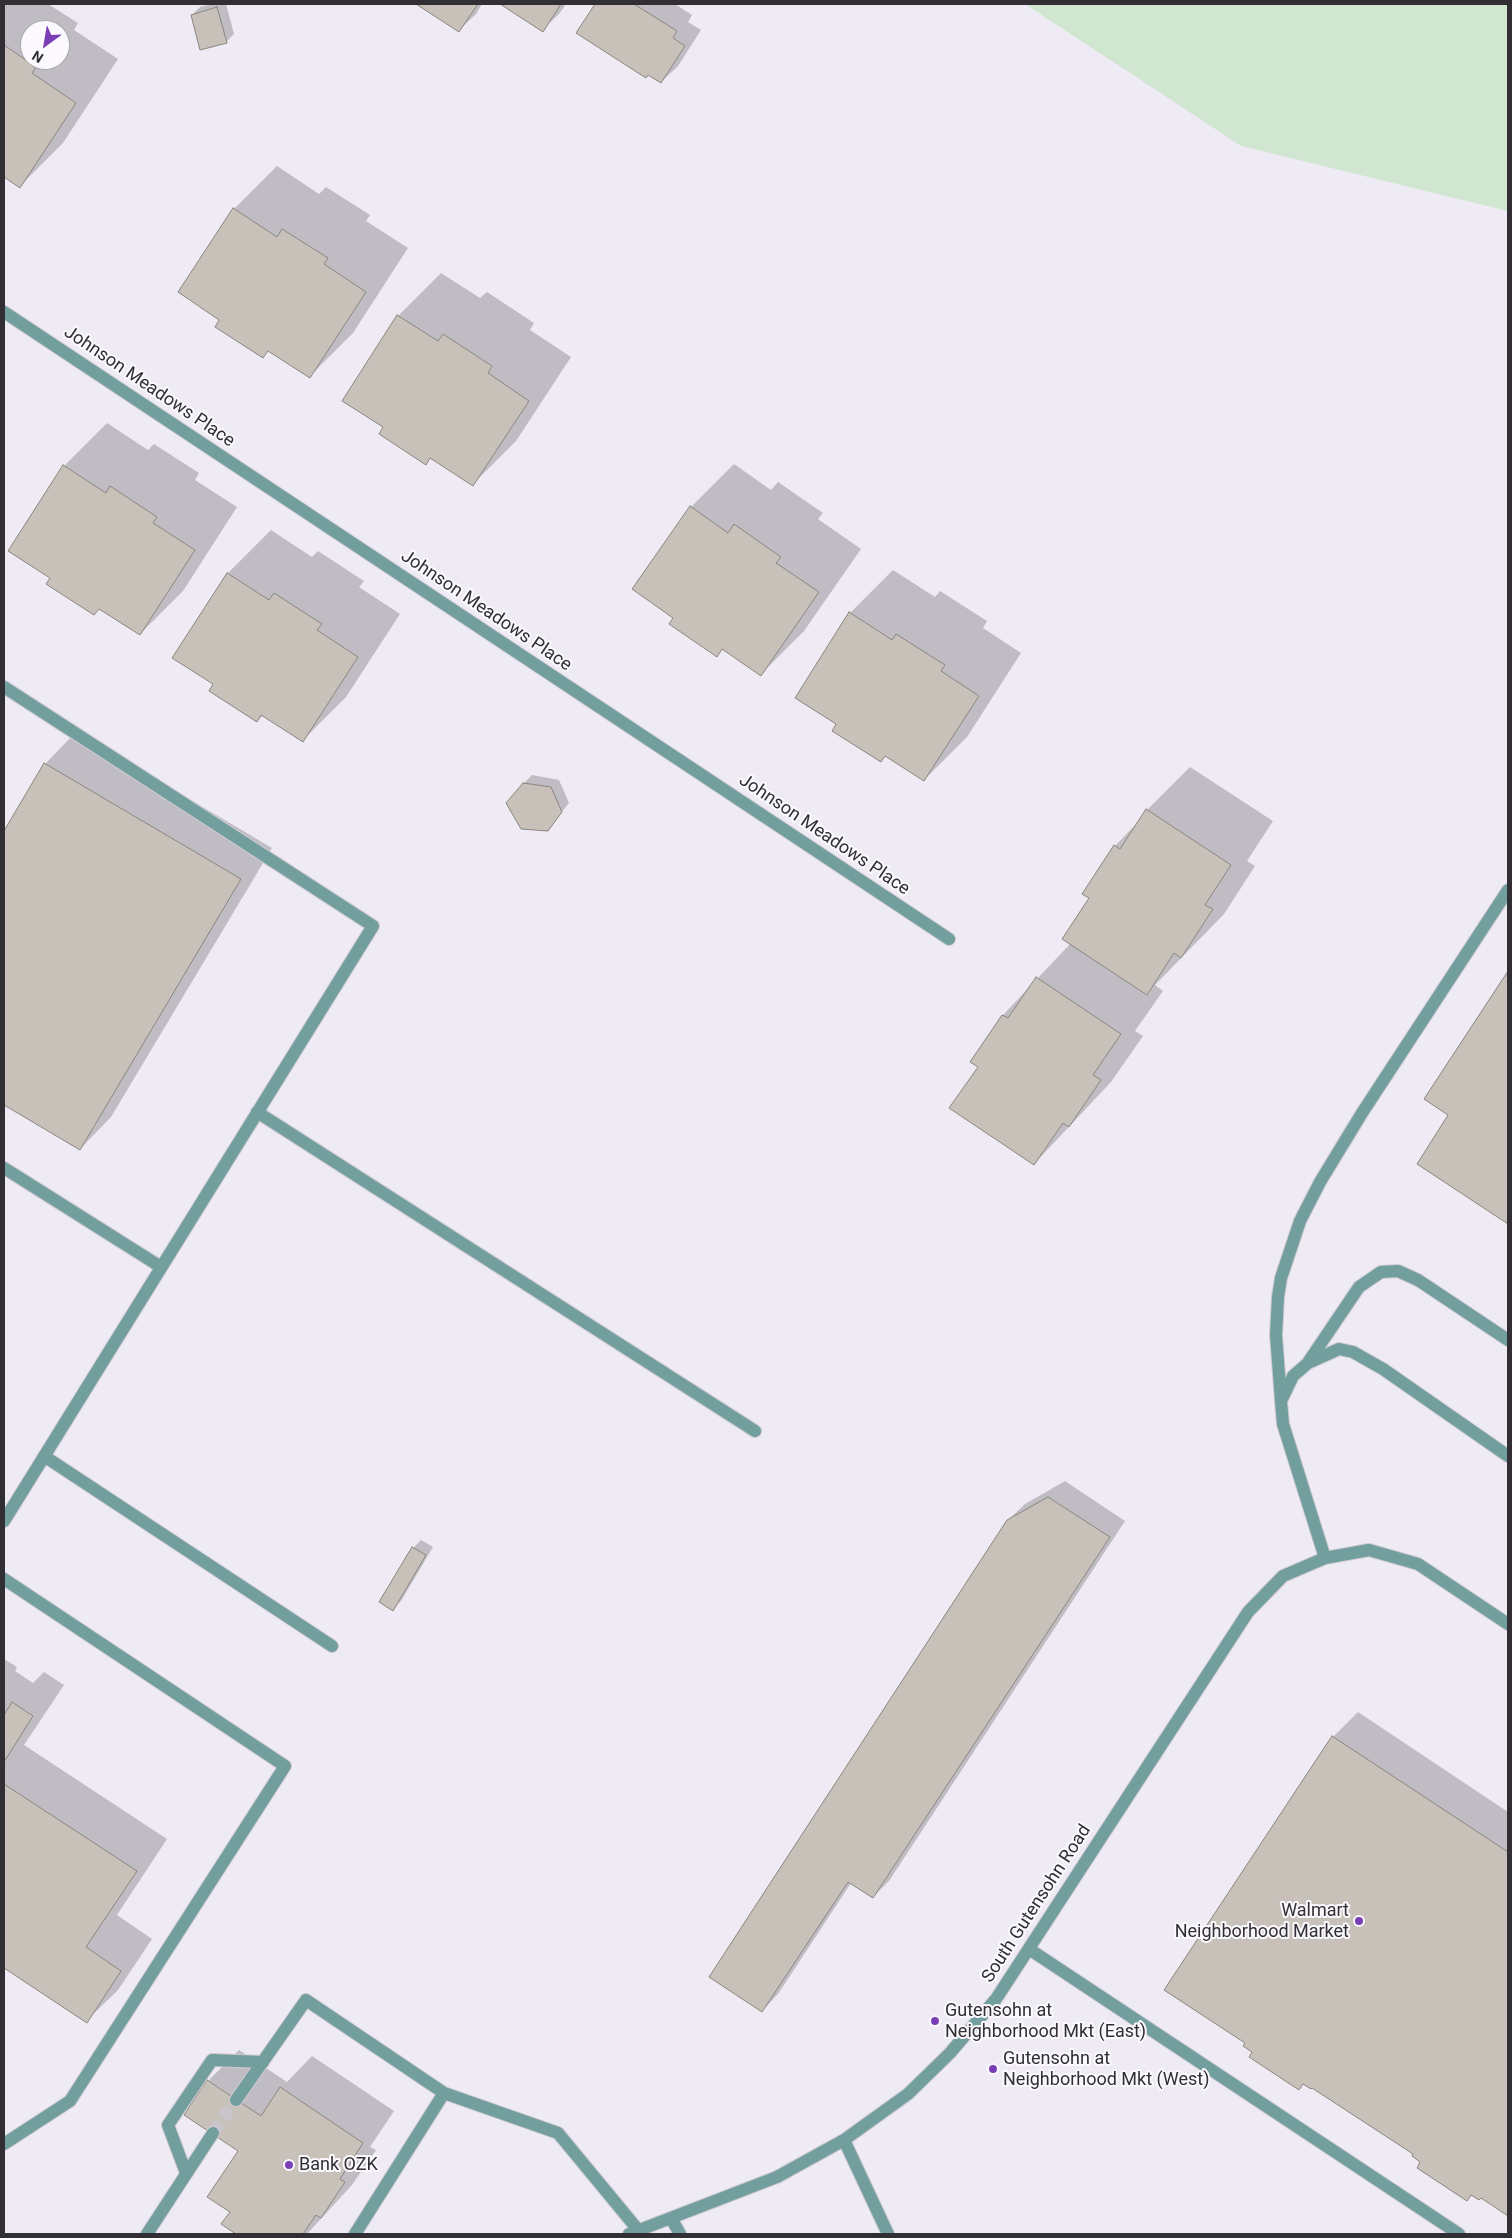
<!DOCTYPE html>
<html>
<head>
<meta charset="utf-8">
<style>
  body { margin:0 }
  #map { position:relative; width:1512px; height:2238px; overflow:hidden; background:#efebf4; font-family:Roboto,sans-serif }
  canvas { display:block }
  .frame { position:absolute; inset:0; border:5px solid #312f33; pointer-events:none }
  .north { position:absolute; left:20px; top:20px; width:50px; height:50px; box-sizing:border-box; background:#fbf9fe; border:1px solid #aaa8ad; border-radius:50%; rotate:212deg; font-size:14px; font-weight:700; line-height:20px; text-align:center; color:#312f33 }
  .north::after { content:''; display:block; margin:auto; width:18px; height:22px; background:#7b3fb5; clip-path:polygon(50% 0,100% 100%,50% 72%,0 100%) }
</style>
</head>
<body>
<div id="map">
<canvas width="1512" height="2238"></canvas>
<div class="frame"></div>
<div class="north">N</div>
</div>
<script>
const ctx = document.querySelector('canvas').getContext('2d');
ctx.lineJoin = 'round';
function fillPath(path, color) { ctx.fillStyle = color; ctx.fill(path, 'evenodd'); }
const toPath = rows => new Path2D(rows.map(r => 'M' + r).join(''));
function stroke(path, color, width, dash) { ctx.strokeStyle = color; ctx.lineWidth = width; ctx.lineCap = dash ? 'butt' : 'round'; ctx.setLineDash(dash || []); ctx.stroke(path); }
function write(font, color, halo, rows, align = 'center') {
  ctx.font = font + ' Roboto,sans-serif'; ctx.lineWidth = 4; ctx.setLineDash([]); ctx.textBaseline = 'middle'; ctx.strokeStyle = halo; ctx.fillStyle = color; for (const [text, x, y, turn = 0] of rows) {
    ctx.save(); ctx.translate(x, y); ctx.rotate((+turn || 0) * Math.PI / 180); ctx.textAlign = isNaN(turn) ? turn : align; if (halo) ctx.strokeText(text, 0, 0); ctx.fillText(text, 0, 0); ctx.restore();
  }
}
fillPath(toPath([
  [1025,4,1508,4,1508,211,1241,146]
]), '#d1e6d0');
fillPath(toPath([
  [4,4,48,4,78,23,74,30,118,59,63,143,20,186,4,176],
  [30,30,60,30,60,60,30,60],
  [212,4,226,4,234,34,226,42,192,15,200,7],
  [419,4,482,4,476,14,459,30],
  [503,4,566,4,559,14,542,30],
  [596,4,675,4,692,15,688,22,701,30,678,66,661,82,578,33],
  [277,166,319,194,326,187,370,215,366,221,408,248,353,333,310,376,269,350,263,356,221,319,234,209],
  [441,273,480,298,487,292,534,323,530,330,571,357,516,441,473,484,432,457,426,463,384,427,398,316],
  [107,423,148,450,154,444,199,473,195,480,237,507,183,591,140,634,51,578,64,466],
  [734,464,771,490,778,482,823,513,818,519,861,549,804,631,761,674,724,648,717,655,675,618,691,507],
  [271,530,312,557,318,551,364,581,359,587,400,614,346,697,303,740,263,715,257,721,215,684,174,657,228,573],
  [893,570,935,597,940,591,987,621,983,628,1021,653,967,737,924,780,886,755,881,761,838,724,850,613],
  [76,732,272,848,111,1117,80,1149,4,1104,4,834,45,764],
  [1190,767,1273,821,1247,861,1255,866,1224,914,1155,985,1163,991,1135,1031,1143,1036,1111,1082,1034,1164,979,1066,972,1062,1003,1015,1071,943,1090,897,1084,893,1115,846,1139,821,1147,810],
  [532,775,559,780,569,803,547,830,524,783],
  [1508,973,1508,1223,1419,1164,1450,1115,1426,1099],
  [1065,1481,1125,1521,889,1881,873,1897,851,1883,778,1994,762,2011,1008,1520,1025,1504],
  [421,1540,433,1547,401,1601,393,1609,413,1548],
  [4,1659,17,1667,15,1671,33,1683,44,1672,64,1685,24,1745,167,1839,117,1915,152,1939,118,1990,86,2021,4,1967],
  [1358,1712,1508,1812,1508,2214,1481,2196,1472,2194,1467,2199,1422,2162,1415,2154,1313,2086,1304,2083,1299,2088,1254,2051,1247,2043,1166,1990,1333,1737],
  [239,2050,287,2082,312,2056,394,2111,370,2147,376,2150,352,2185,307,2234,239,2234,223,2224,232,2211,240,2151,208,2081]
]), '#0003');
const building = toPath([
  [416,4,478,4,459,32,416,4],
  [500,4,561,4,543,32,500,4],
  [595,4,634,4,677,31,673,38,685,46,661,83,648,75,646,78,576,33,595,4],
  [217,7,227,43,200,50,191,15,217,7],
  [4,45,36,67,32,73,76,103,20,188,4,177,4,45],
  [233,208,277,237,282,229,328,258,324,264,366,292,310,378,268,351,263,358,215,327,219,320,178,292,233,208],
  [397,315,438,341,443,334,492,366,488,373,529,401,473,486,430,458,426,465,379,434,383,427,342,401,397,315],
  [63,465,106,493,110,486,157,517,153,523,195,550,140,635,99,609,94,615,46,584,50,578,8,551,63,465],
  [690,506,728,533,734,524,781,557,776,563,819,592,761,676,722,649,717,657,669,624,673,618,632,589,690,506],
  [227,573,269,600,274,593,322,624,317,630,358,657,303,742,261,715,257,722,209,691,213,684,172,658,227,573],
  [849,612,892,640,896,634,945,665,941,671,979,696,924,781,885,756,881,762,832,731,836,724,795,698,849,612],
  [44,763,241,879,80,1150,4,1105,4,831,44,763],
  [523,783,551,787,562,812,548,831,521,829,506,803,523,783],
  [1146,809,1231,865,1205,905,1213,909,1181,958,1174,953,1147,995,1062,939,1089,898,1082,894,1114,845,1120,849,1146,809],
  [1508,971,1508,1224,1417,1164,1448,1115,1424,1099,1508,971],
  [1036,977,1121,1034,1093,1075,1101,1080,1069,1127,1063,1123,1034,1165,949,1108,978,1067,970,1062,1002,1015,1008,1018,1036,977],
  [1048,1497,1110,1537,873,1898,848,1882,762,2012,709,1977,1007,1520,1048,1497],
  [412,1547,426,1555,393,1611,379,1602,412,1547],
  [12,1702,33,1716,4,1762,4,1715,12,1702],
  [1332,1736,1508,1852,1508,2216,1481,2198,1479,2200,1471,2195,1467,2201,1417,2168,1420,2162,1412,2156,1413,2154,1312,2088,1311,2089,1303,2084,1299,2090,1249,2057,1252,2052,1243,2046,1245,2043,1164,1990,1332,1736],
  [4,1784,137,1871,86,1947,121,1971,87,2023,4,1968,4,1784],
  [207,2080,261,2116,280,2087,363,2143,340,2179,345,2182,321,2218,316,2215,303,2234,236,2234,221,2224,230,2212,207,2197,238,2151,184,2115,207,2080]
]);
fillPath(building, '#c7c1ba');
stroke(building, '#8a857e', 1);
stroke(toPath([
  [213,2133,236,2100]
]), '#c9c5cd', 12, [12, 6]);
const minor = toPath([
  [4,312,949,939],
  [4,687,373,926,4,1521],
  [257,1112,755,1431],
  [4,1168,161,1267],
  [1309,1361,1359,1287,1381,1272,1398,1271,1418,1280,1508,1340],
  [1281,1401,1276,1335,1278,1297,1281,1278,1300,1221,1320,1182,1362,1113,1508,890],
  [44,1456,332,1646],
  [1325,1558,1283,1424,1281,1401,1293,1376,1308,1363,1339,1349,1353,1352,1383,1369,1508,1456],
  [4,1579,285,1766,70,2101,4,2144],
  [1029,1949,1459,2234],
  [236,2100,306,2000,444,2093,558,2133,639,2231],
  [844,2140,888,2234],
  [186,2173,168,2125,212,2060,263,2062],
  [671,2218,680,2234],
  [147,2234,213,2133],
  [355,2234,444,2093],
  [629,2234,777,2177,844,2140,908,2094,950,2053,996,1999,1248,1612,1283,1576,1325,1558,1369,1550,1418,1564,1508,1624]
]);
stroke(minor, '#cdc9d1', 14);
stroke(minor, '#729e9e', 12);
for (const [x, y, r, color] of [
  [1359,1921,5,"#7b3fb5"],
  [935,2021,5,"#7b3fb5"],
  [993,2069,5,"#7b3fb5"],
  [289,2165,5,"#7b3fb5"]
]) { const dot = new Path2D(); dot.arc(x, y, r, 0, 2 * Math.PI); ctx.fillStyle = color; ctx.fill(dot); stroke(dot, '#fbf9fe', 2); }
write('18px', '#312f33', '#fbf9fe', [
  ["Johnson Meadows Place",149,387,34],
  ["Johnson Meadows Place",486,611,34],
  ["Johnson Meadows Place",824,835,34],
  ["South Gutensohn Road",1037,1904,-57]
]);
write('18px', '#312f33', '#fbf9fe', [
  ["Walmart",1349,1911,"right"],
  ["Neighborhood Market",1349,1932,"right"],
  ["Gutensohn at",945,2011],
  ["Neighborhood Mkt (East)",945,2032],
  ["Gutensohn at",1003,2059],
  ["Neighborhood Mkt (West)",1003,2080],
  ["Bank OZK",299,2165]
], 'left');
</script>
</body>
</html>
